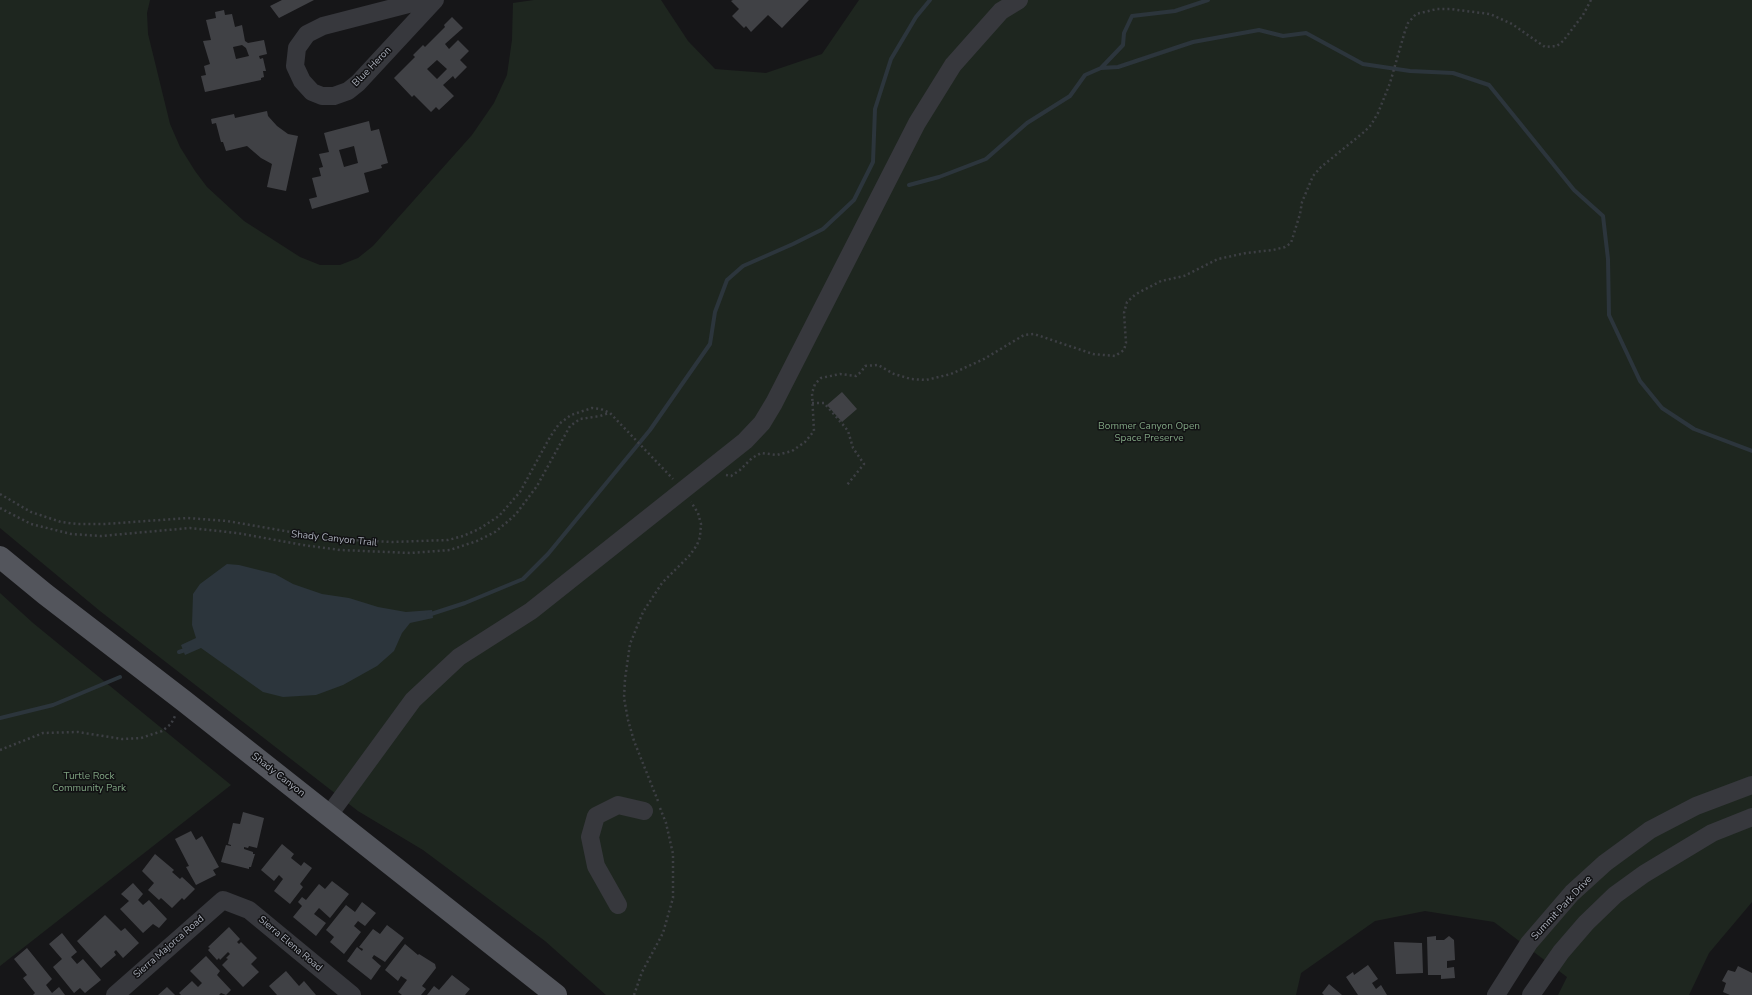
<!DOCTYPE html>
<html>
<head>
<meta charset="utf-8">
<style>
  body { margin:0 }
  canvas { display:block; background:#161618 }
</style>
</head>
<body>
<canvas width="1752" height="995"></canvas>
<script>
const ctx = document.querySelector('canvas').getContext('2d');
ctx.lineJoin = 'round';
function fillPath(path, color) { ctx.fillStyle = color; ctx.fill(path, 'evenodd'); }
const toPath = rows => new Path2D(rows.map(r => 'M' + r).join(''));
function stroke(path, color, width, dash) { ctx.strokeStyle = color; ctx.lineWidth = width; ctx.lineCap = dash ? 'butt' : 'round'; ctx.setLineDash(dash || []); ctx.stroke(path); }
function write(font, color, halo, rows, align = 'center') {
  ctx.font = font + ' "Nunito Sans",sans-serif'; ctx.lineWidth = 3; ctx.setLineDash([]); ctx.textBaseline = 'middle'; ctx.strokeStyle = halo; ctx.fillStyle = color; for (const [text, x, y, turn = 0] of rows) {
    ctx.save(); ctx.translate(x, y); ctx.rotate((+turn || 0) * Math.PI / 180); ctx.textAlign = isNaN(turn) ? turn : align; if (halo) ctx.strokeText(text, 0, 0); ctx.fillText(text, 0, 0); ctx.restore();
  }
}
fillPath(toPath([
  [0,0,150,0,147,13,148,34,170,124,180,147,195,171,207,187,244,221,300,257,320,265,340,265,358,258,373,246,472,135,494,103,507,75,512,40,513,3,534,0,661,0,688,41,715,69,766,73,822,54,859,0,1752,0,1752,902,1709,953,1689,995,1558,995,1567,977,1494,922,1425,911,1375,921,1301,973,1296,995,606,995,545,941,423,850,358,811,100,611,0,528],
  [0,593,33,623,231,785,0,966]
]), '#1e261f');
fillPath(toPath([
  [227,564,239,565,275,574,293,584,322,594,349,598,378,607,406,612,432,610,433,618,410,623,402,633,394,651,377,666,343,685,316,695,283,697,263,692,201,648,185,655,181,645,196,638,192,625,193,594,200,584]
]), '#2c353c');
stroke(toPath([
  [1101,68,1123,45,1124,33,1132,16,1175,11,1208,0],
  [909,185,939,177,986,159,1027,123,1070,96,1085,75,1101,68,1118,67,1193,42,1259,30,1283,36,1306,33,1363,64,1410,71,1453,73,1489,85,1574,190,1603,216,1608,259,1609,315,1640,381,1662,408,1694,429,1752,451],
  [428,615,465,603,523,579,548,554,650,430,710,344,715,312,727,280,743,266,793,244,823,229,854,200,873,162,875,109,891,59,916,17,930,0],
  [179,652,188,649],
  [0,718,53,705,120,677]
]), '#2c353c', 4);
fillPath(toPath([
  [282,0,314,0,279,18,270,6],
  [733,0,809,0,782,28,768,15,751,32,746,26,744,28,732,16,739,9,731,1],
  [224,10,225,15,232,14,235,27,242,25,245,41,248,43,264,40,267,54,259,56,260,59,263,58,266,71,263,71,264,77,261,78,261,80,205,92,201,76,206,75,204,66,210,64,203,41,211,40,206,20,216,18,215,12],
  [242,45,246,48,249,56,236,59,233,47],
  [452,17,463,28,445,44,449,49,458,40,469,51,460,60,467,67,455,79,453,76,443,85,454,96,439,110,436,107,431,112,414,95,412,97,394,78,415,57,413,55,423,45,425,47,445,27,444,25],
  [437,60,447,69,437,79,427,69],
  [267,111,268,116,277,126,288,134,298,136,286,191,267,187,272,164,261,158,247,146,226,151,223,142,221,142,216,123,212,124,211,119,234,114,235,118],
  [369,121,371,131,379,129,388,163,381,165,382,168,364,173,369,192,312,209,309,199,317,197,312,178,321,176,319,168,323,167,319,154,329,152,324,133],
  [354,146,358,163,344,167,339,150],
  [842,392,857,409,842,422,827,405],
  [243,812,264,818,257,848,249,846,248,848,244,847,244,849,253,852,253,854,255,854,251,867,249,867,249,869,221,862,226,845,231,846,231,845,228,844,233,823,240,824],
  [191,831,196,840,202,836,219,867,213,870,216,875,196,885,186,867,189,866,175,839],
  [282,844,294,854,291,858,301,866,304,862,312,868,300,884,303,887,290,904,274,891,283,879,279,875,274,881,261,870],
  [155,854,174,870,172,872,180,879,182,877,195,889,184,900,182,898,172,908,161,898,159,900,148,890,154,883,142,871],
  [332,881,349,894,330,918,319,908,314,914,326,923,316,936,293,917,302,906,298,902,302,897,306,900,319,884,325,889],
  [133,883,143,894,138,900,143,905,149,900,167,919,159,928,153,924,143,933,120,909,129,901,121,894],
  [362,902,376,913,365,926,358,921,354,926,361,932,344,954,330,942,334,937,326,930,346,905,355,912],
  [105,915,121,931,125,928,139,943,123,958,116,950,114,952,116,955,101,968,77,941],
  [387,925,404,938,385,962,374,955,372,958,381,966,371,980,347,961,357,947,362,951,363,949,359,947,373,929,380,934],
  [229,927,240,939,237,942,239,944,241,942,257,958,251,964,259,972,243,987,222,965,228,959,226,958,230,954,228,952,220,960,219,958,217,960,208,950,210,948,208,947],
  [62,933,77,952,71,957,77,964,83,959,101,980,85,993,80,988,74,993,53,967,62,959,49,944],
  [1436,936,1436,940,1444,940,1449,936,1454,940,1455,960,1447,961,1447,968,1454,967,1455,978,1441,979,1441,975,1428,975,1427,937],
  [1394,942,1422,943,1423,973,1396,974],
  [405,944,418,955,419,954,435,964,436,968,422,986,426,989,421,995,402,995,398,992,407,980,401,976,398,981,385,970],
  [27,948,52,979,46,985,52,993,59,987,65,995,33,995,35,993,23,978,27,975,14,959],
  [206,956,220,971,217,975,231,990,226,995,221,993,219,995,181,995,179,993,192,981,198,987,202,983,190,971],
  [1368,965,1378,979,1372,983,1376,989,1381,985,1387,995,1358,995,1346,977,1353,972,1354,975],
  [1738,966,1752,973,1752,995,1730,995,1723,992,1726,983,1722,981,1728,970,1735,972],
  [286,971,299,986,304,981,316,995,277,995,269,986],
  [452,975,470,989,465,995,427,995,434,986,439,990],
  [1329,984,1342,995,1324,995,1322,993],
  [167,987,175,995,158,995]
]), '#404145');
stroke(toPath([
  [812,403,824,403,845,427,848,431,853,448,864,464,847,485],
  [726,475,731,476,740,470,752,458,761,453,777,455,792,451,805,442,814,431,812,393,815,384,821,378,840,374,856,376,861,372,865,366,878,365,894,374,911,379,926,380,951,374,984,359,1024,335,1034,334,1093,354,1115,356,1124,350,1126,343,1124,313,1127,302,1136,294,1161,281,1184,276,1218,259,1246,253,1273,250,1285,247,1291,243,1300,214,1302,202,1313,176,1321,167,1364,132,1371,125,1378,113,1390,83,1405,31,1408,23,1416,14,1437,9,1450,9,1490,14,1512,24,1545,47,1557,46,1563,41,1583,15,1591,0],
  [0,494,31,512,61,522,77,524,105,524,188,518,227,521,314,536,353,540,392,542,448,540,463,536,479,529,499,516,520,492,550,437,559,424,571,415,592,408,601,409,610,413,673,479],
  [0,508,31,524,71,534,101,536,190,528,237,533,303,545,340,550,411,553,450,550,477,541,495,532,506,523,516,514,537,486,570,426,580,419,600,416,609,413],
  [0,750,43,733,78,732,122,739,141,738,162,731,171,724,175,716],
  [658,801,634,741,628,720,624,698,625,679,630,644,643,612,662,583,690,555,697,545,700,537,701,524,698,513,691,502],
  [634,995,642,972,663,933,673,898,673,854,666,823,660,808]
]), '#3d3f44', 2.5, [2, 3]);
stroke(toPath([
  [424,0,323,26,307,34,297,48,295,66,302,81,312,92,322,96,334,96,348,91,358,83,435,0],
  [329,815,413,700,459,657,531,611,745,441,762,423,774,403,917,123,953,65,1001,11,1019,0],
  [618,905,596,866,590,837,596,816,618,805,644,811],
  [115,995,223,900,249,910,352,995],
  [1496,995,1529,943,1572,893,1605,863,1650,830,1696,806,1752,785],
  [1531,995,1561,952,1586,923,1615,895,1644,874,1712,833,1752,817]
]), '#37383d', 18);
stroke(toPath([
  [0,557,45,594,184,701,556,995]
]), '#53555c', 22);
write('10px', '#a8adb8', '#111113', [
  ["Blue Heron",372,67,-46],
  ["Shady Canyon Trail",334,539,6],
  ["Shady Canyon",278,775,38],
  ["Summit Park Drive",1562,908,-47],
  ["Sierra Elena Road",290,944,40],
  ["Sierra Majorca Road",169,947,-41]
]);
write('10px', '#7fa381', '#111113', [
  ["Bommer Canyon Open",1149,427],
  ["Space Preserve",1149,439],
  ["Turtle Rock",89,777],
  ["Community Park",89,789]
]);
</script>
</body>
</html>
